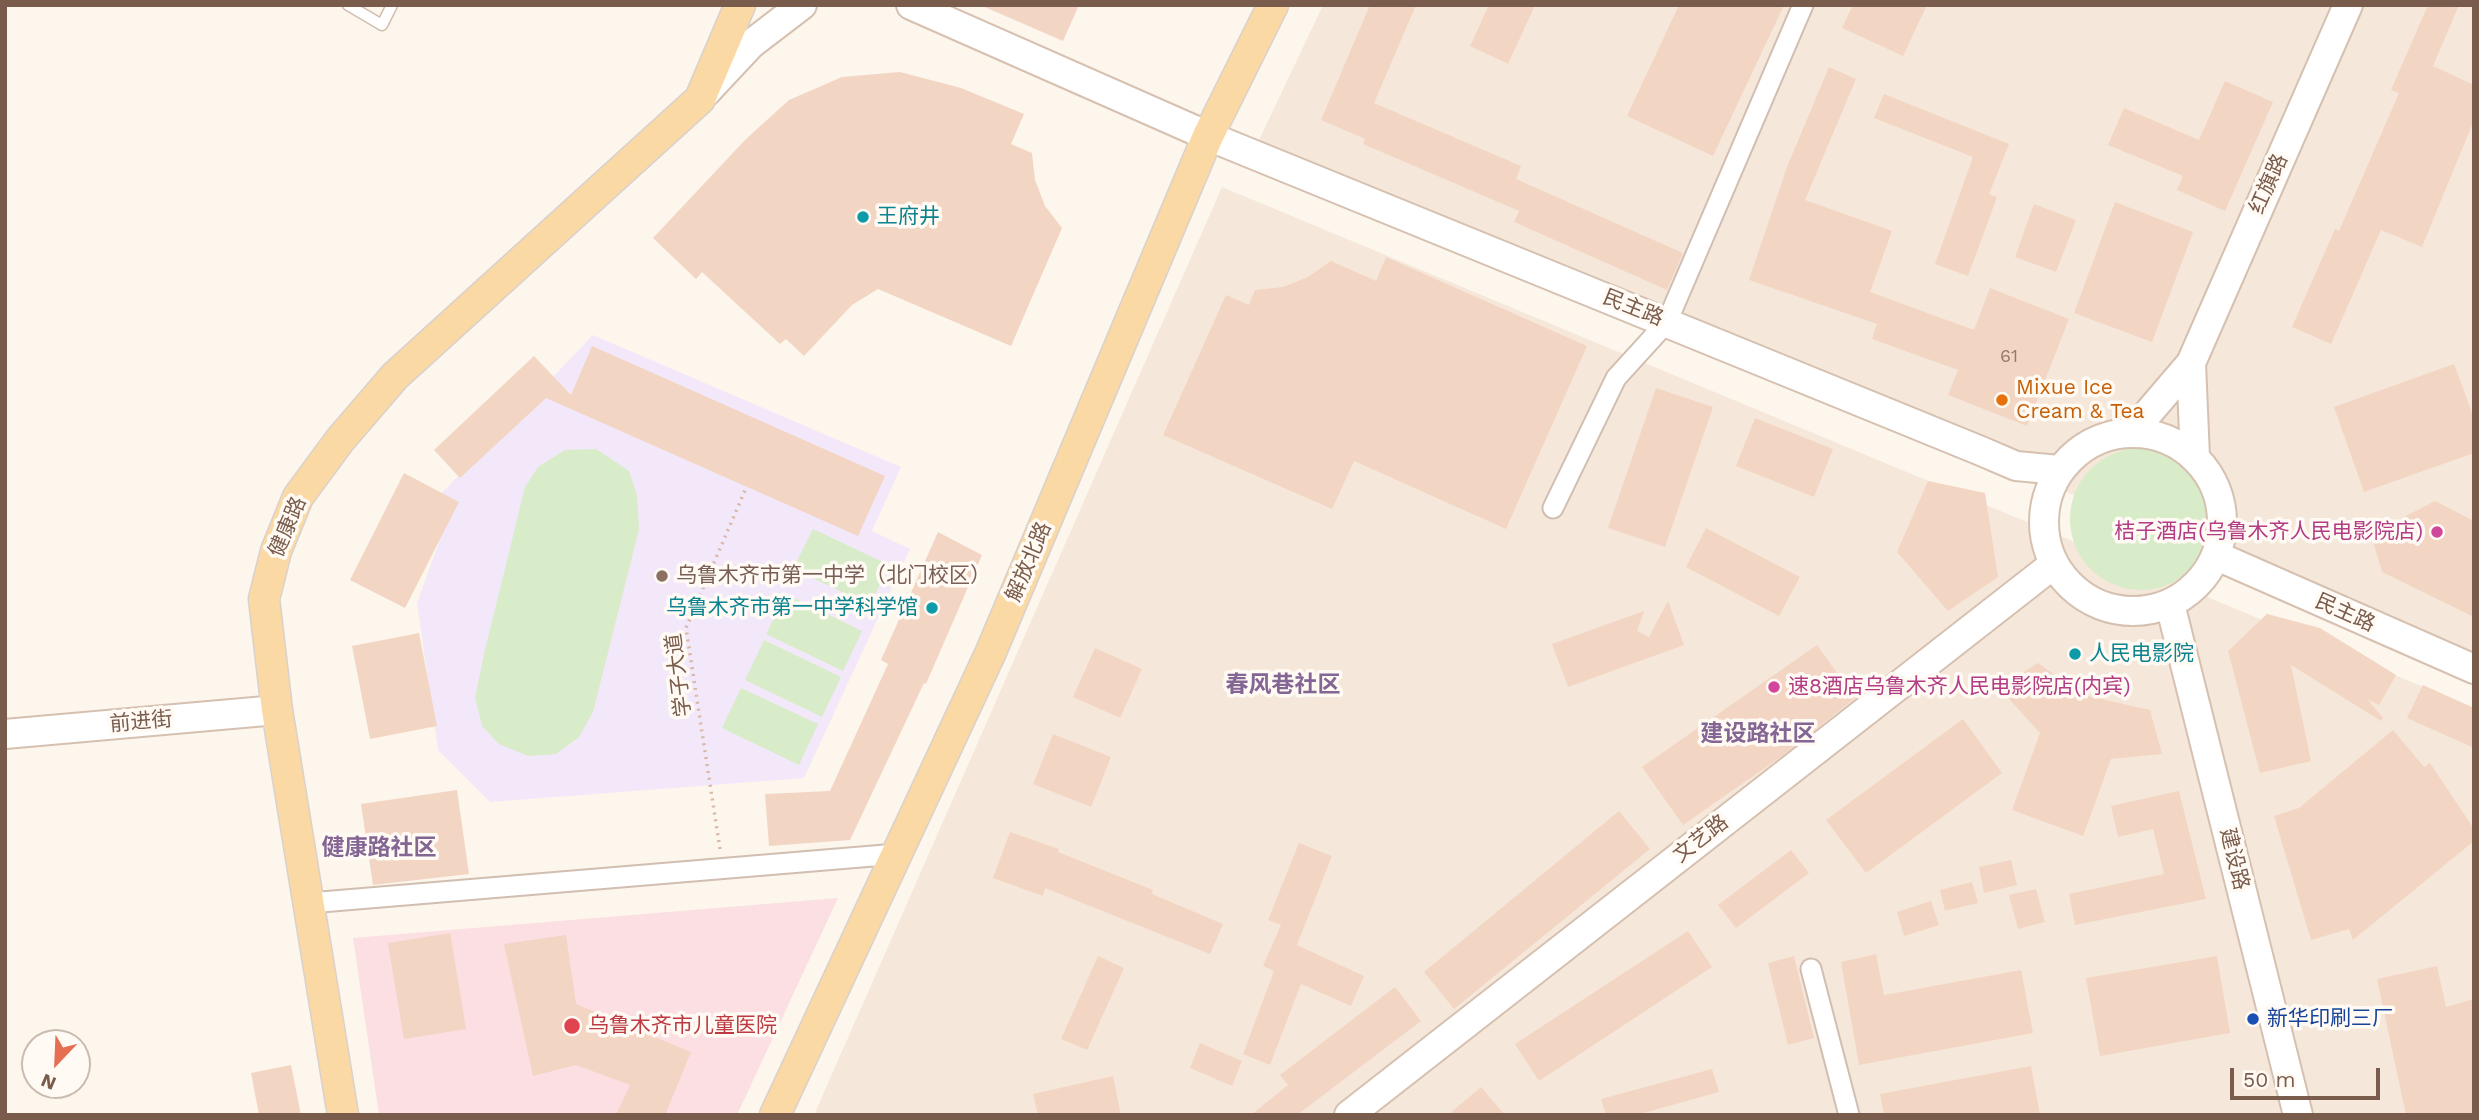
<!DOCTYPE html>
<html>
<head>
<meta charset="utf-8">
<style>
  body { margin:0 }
  #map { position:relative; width:2479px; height:1120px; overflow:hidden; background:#fdf6ec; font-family:"Work Sans",sans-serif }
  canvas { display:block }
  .frame { position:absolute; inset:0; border:7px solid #7a5c4d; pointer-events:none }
  .north { position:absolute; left:21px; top:1029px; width:70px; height:70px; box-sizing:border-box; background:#fffaf3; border:2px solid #cabbb1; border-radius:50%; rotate:203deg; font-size:19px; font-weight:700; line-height:28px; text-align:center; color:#7a5c4d }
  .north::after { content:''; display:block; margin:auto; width:24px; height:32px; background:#e76f51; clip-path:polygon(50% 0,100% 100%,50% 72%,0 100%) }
  .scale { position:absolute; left:2230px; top:1068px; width:150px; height:32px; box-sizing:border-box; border:4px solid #7a5c4d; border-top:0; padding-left:9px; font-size:21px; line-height:24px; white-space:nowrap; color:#7a5c4d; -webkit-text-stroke:5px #fffaf3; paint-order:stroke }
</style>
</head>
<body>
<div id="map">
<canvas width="2479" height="1120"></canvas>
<div class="frame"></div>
<div class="north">N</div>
<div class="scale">50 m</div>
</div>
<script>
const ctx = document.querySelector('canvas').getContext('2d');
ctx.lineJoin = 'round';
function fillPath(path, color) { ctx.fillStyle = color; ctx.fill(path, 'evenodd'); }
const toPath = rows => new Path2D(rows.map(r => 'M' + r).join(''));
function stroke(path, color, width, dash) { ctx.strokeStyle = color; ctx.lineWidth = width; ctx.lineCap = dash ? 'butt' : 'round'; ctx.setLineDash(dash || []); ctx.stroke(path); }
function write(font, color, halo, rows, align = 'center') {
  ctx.font = font + ' "Work Sans","Noto Sans SC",sans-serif'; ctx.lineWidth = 7; ctx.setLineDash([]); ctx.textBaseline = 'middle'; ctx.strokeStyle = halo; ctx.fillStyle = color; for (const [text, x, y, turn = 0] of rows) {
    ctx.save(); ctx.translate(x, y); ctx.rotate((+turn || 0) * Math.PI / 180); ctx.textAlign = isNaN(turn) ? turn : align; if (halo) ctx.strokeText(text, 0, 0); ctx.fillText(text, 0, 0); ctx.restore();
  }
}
fillPath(toPath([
  [1323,5,2474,5,2474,670,1259,140],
  [1222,187,2474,708,2474,1115,814,1115]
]), '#f5e8da');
fillPath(toPath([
  [593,335,901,467,872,531,910,549,804,778,490,802,438,750,417,603,447,520,436,499]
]), '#f3e8fa');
fillPath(toPath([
  [838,898,737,1115,379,1115,353,938]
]), '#fbdfe3');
fillPath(toPath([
  '2070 519a71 71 0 1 1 142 0a71 71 0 1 1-142 0Z',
  [596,449,629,471,637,495,639,529,593,712,579,737,556,754,528,756,499,744,482,726,475,698,484,654,525,487,538,467,565,450],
  [813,529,889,565,870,605,793,569],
  [786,594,862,631,843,671,766,634],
  [764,640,841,677,822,717,745,680],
  [741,688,818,724,799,765,722,728]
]), '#d8ecc9');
fillPath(toPath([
  [980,5,1079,5,1063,41],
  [1370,5,1416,5,1374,103,1521,166,1516,179,1683,253,1667,290,1514,222,1519,211,1363,144,1365,139,1321,120],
  [1489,5,1535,5,1508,64,1470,46],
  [1679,5,1784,5,1713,156,1627,116],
  [1853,5,1927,5,1903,56,1842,28],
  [2428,5,2459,5,2433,66,2474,85,2474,120,2422,247,2381,230,2331,344,2292,327,2335,229,2339,231,2399,93,2391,90],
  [1829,67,1856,79,1805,200,1892,231,1870,292,1974,330,1990,288,2069,319,2027,426,1948,395,1958,370,1872,339,1877,324,1749,280,1787,167],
  [900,72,961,88,1024,114,1011,144,1032,153,1035,180,1045,206,1062,228,1011,346,878,289,852,305,804,356,786,339,780,344,702,272,696,279,653,238,746,139,789,100,842,77],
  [2225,81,2273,102,2225,211,2177,190,2183,176,2108,145,2124,108,2199,140],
  [1884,94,2009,144,1989,194,1997,197,1968,276,1935,264,1973,157,1874,118],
  [2115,202,2193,232,2152,342,2074,313],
  [2034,204,2076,220,2056,272,2015,257],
  [1386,257,1587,346,1506,529,1354,461,1332,509,1163,435,1226,295,1249,305,1255,290,1283,287,1308,277,1331,261,1376,281],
  [592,346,885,476,858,536,546,398,460,478,434,450,534,356,571,395],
  [2454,364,2474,418,2474,453,2364,492,2334,407],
  [1656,388,1713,407,1665,547,1608,528],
  [1755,418,1833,449,1814,497,1736,466],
  [404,473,459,502,405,608,350,580],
  [1928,481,1985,493,1998,577,1948,611,1897,552],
  [2435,501,2474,521,2474,617,2382,572,2371,534],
  [1706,528,1800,577,1779,616,1686,567],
  [938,532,982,555,926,684,924,683,850,840,769,846,765,794,830,791,888,664,881,660],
  [1668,601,1684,645,1568,687,1552,644,1644,611,1637,631,1649,637],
  [2267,614,2320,628,2396,675,2379,705,2367,699,2383,718,2381,721,2291,665,2311,761,2260,773,2228,651],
  [419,633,437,726,370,739,352,646],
  [1817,645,1855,698,1782,756,1683,825,1642,767],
  [1095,648,1142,669,1120,718,1073,697],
  [2038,663,2084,695,2150,710,2162,754,2111,759,2083,836,2012,810,2040,733,1999,688],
  [2423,685,2474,708,2474,748,2407,718],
  [1963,719,2002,773,1866,873,1826,820],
  [2393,730,2424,767,2430,763,2474,829,2474,841,2353,940,2349,929,2311,940,2274,816,2299,808],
  [1053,734,1111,757,1091,807,1033,784],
  [457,790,469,874,373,885,361,804],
  [2179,791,2206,899,2075,925,2069,894,2164,874,2153,829,2118,837,2111,806],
  [1619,811,1650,849,1454,1009,1424,972],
  [1010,832,1059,849,1058,852,1153,890,1152,894,1223,924,1210,954,1045,888,1043,896,993,878],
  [1299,843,1332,856,1297,945,1364,976,1351,1006,1301,984,1270,1065,1243,1054,1274,971,1263,966,1281,925,1268,920],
  [1791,850,1809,873,1736,928,1718,905],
  [2011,860,2017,885,1984,893,1979,867],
  [1972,882,1978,903,1945,911,1940,890],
  [2036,889,2045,922,2018,929,2009,895],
  [1931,901,1939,925,1904,936,1897,912],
  [1688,931,1712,967,1539,1081,1515,1044],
  [450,933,466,1029,404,1039,388,943],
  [566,935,576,1004,691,1052,665,1115,616,1115,630,1085,576,1065,533,1076,504,944],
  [1876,954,1884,995,2021,970,2033,1033,1859,1065,1841,962],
  [1098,956,1124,968,1087,1050,1061,1039],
  [1794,956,1814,1038,1788,1045,1768,963],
  [2217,956,2230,1033,2100,1056,2086,978],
  [2437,966,2446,1007,2474,999,2474,1115,2406,1115,2377,979],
  [1395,987,1421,1021,1297,1115,1251,1115,1288,1085,1280,1075],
  [1200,1043,1242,1061,1232,1086,1190,1068],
  [291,1065,301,1115,259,1115,251,1073],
  [2031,1066,2040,1115,1884,1115,1880,1094],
  [1712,1069,1719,1092,1636,1115,1606,1115,1601,1099],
  [1113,1076,1121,1115,1038,1115,1033,1094],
  [1481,1087,1505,1115,1448,1115]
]), '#f3d5c3');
const lane = toPath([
  [348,5,382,25,392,5]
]);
const street = toPath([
  [1553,508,1616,378,1667,322,1803,5],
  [309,903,897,854],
  [1811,969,1849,1115]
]);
const secondary = toPath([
  [911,5,1208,136,1981,451,2016,466,2059,470],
  [706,92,751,44,802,5],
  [2191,363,2195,457],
  [2132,432,2191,363,2348,5],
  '2044 522a89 89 0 1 1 178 0a89 89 0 1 1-178 0Z',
  [2217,556,2474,669],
  [2170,604,2298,1115],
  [5,734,277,710],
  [1349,1115,2054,564]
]);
const primary = toPath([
  [343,1115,277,710,264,599,276,551,298,497,340,440,395,376,700,99,740,5],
  [775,1115,990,654,1208,136,1273,5]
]);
stroke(lane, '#d1beb0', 13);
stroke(street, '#d1beb0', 23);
stroke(secondary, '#d6c0b0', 32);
stroke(primary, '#dad1cd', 33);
stroke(toPath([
  [720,849,686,628,746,488]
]), '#d9b8a5', 3.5, [2, 5]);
stroke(lane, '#fff', 10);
stroke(street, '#fff', 19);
stroke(secondary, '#fff', 28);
stroke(primary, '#fbd9a5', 30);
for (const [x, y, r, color] of [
  [863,217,7,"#0f9aa8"],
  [2002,400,7,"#e8710a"],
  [2437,532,7,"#d1479c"],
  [662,576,7,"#8d6e63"],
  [932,608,7,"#0f9aa8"],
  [2075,654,7,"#0f9aa8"],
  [1774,687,7,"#d1479c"],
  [2253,1019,7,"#1a4fb4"],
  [572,1026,9,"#e0444e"]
]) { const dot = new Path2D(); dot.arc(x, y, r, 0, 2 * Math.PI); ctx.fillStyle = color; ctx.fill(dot); stroke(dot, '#fffaf3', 2.5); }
write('18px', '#987a6a', null, [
  ["61",2009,357]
]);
write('21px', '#7a5c4d', '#fffaf3', [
  ["红旗路",2269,184,-66],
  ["民主路",1633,308,22],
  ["健康路",288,527,-67],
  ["解放北路",1029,562,-67],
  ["民主路",2345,613,24],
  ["学子大道",679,675,-97],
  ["前进街",141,722,-5],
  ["文艺路",1701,839,-38],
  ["建设路",2234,859,76]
]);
write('21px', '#0d838f', '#fffaf3', [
  ["王府井",877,217],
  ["乌鲁木齐市第一中学科学馆",918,608,"right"],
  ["人民电影院",2089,654]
], 'left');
write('21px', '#c56008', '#fffaf3', [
  ["Mixue Ice",2016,388],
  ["Cream & Tea",2016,412]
], 'left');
write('21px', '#b23c85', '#fffaf3', [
  ["桔子酒店(乌鲁木齐人民电影院店)",2423,532],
  ["速8酒店乌鲁木齐人民电影院店(内宾)",1788,687,"left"]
], 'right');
write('21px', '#785e54', '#fffaf3', [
  ["乌鲁木齐市第一中学（北门校区）",676,576]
], 'left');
write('21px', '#164399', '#fffaf3', [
  ["新华印刷三厂",2267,1019]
], 'left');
write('21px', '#be3a42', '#fffaf3', [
  ["乌鲁木齐市儿童医院",588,1026]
], 'left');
write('bold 23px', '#846695', '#fffaf3', [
  ["春风巷社区",1283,685],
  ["建设路社区",1758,734],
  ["健康路社区",379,848]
]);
</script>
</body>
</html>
